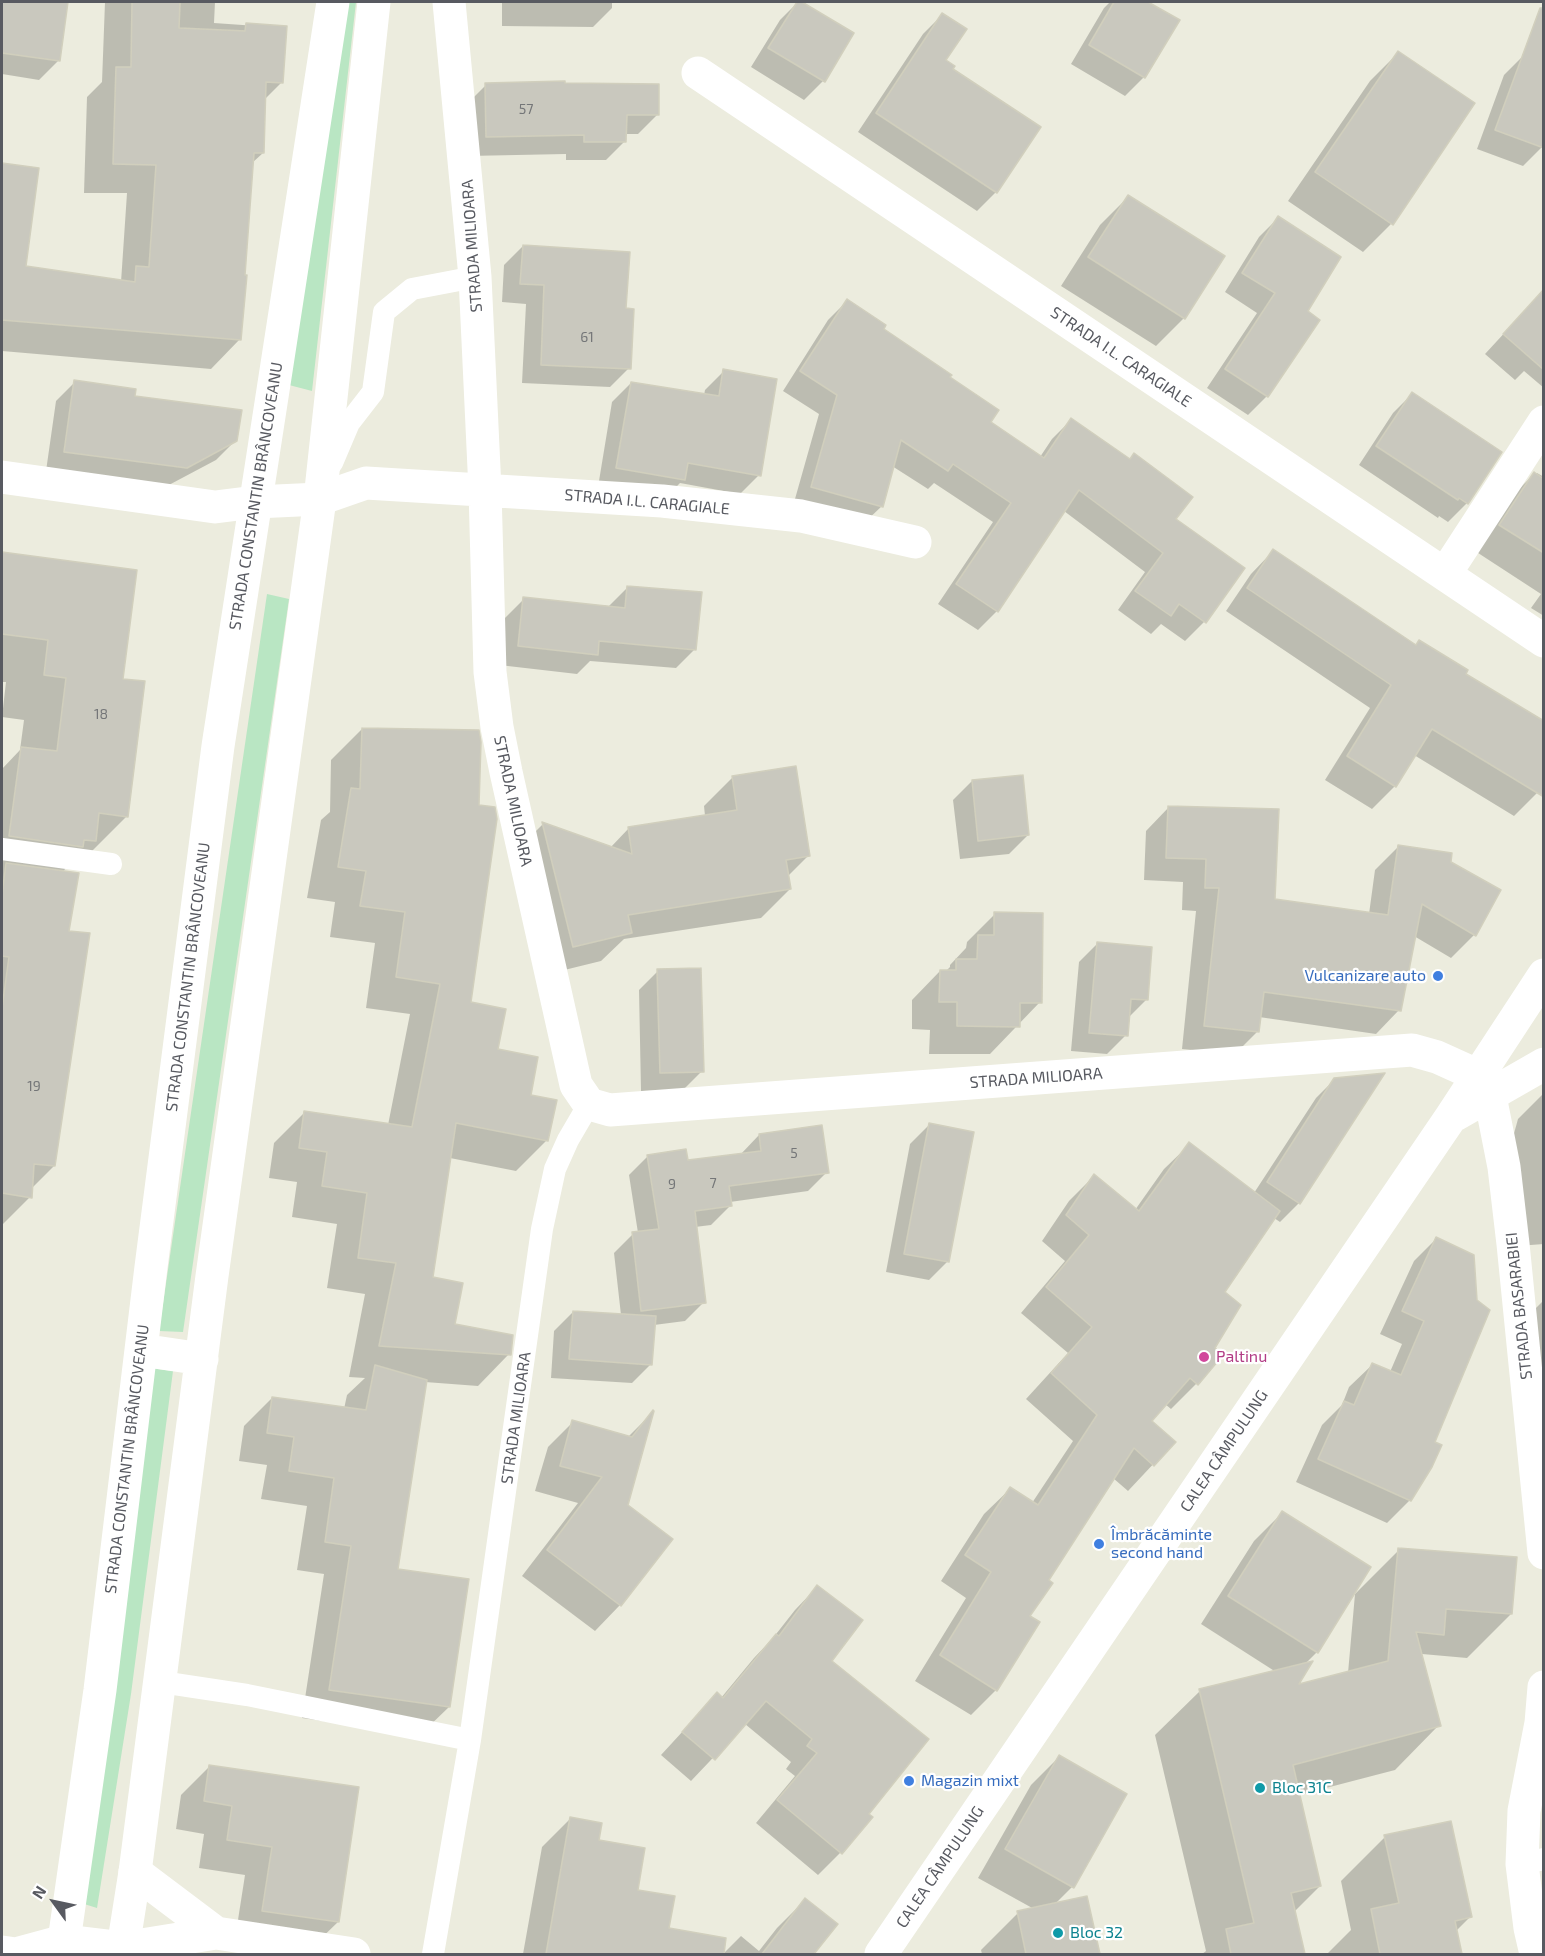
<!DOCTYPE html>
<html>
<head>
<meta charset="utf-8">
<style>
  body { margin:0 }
  #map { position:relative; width:1545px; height:1956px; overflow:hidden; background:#ececde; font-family:"Exo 2",sans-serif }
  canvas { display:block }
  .frame { position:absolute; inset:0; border:3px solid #585a61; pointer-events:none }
  .north { position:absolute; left:24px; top:1872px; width:60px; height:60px; -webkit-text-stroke:4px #fff; paint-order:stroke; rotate:303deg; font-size:16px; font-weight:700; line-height:24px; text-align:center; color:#585a61 }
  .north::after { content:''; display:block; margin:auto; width:21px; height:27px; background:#585a61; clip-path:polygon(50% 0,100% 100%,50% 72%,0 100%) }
</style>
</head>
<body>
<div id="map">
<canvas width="1545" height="1956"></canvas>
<div class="frame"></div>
<div class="north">N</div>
</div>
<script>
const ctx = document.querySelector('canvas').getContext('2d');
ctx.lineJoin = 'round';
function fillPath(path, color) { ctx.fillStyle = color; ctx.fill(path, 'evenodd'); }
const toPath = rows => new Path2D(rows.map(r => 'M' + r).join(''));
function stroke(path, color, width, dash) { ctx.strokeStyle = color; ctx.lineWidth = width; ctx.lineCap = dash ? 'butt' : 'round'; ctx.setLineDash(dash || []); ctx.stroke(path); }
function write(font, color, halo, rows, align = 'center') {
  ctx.font = font + ' "Exo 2",sans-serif'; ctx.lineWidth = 4.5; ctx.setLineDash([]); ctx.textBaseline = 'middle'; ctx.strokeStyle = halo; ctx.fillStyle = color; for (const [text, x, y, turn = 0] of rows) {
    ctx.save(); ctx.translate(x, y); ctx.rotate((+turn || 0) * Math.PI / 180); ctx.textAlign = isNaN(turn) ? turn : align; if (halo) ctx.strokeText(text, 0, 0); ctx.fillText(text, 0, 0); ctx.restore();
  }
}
fillPath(toPath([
  [347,2,356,2,312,391,289,385],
  [267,594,289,599,183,1332,159,1331],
  [150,1368,173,1371,131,1694,97,1908,81,1903]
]), '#b9e6c3');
fillPath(toPath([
  [2,2,66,2,58,61,39,80,2,74],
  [105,2,215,2,214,23,286,28,281,83,264,100,263,153,252,163,240,339,211,369,2,351,2,165,37,169,24,268,121,282,127,193,84,193,87,97,102,82],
  [502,2,612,2,612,8,593,27,502,26],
  [798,2,852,33,823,81,804,100,751,67,780,20],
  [1110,2,1145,2,1178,21,1144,77,1125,96,1071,64,1104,8],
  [942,15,944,61,951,69,1039,128,996,192,977,211,858,132,923,34],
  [1398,53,1391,224,1363,252,1288,201,1370,81],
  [1523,56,1542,147,1523,166,1477,149,1504,75],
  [486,85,657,115,638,134,625,134,625,141,606,160,566,160,566,154,468,156,467,104],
  [1128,197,1184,318,1156,346,1061,286,1100,225],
  [1278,218,1306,312,1318,320,1267,396,1248,415,1207,388,1257,313,1225,292,1259,237],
  [523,246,625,310,629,368,610,387,522,383,526,304,502,302,504,265],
  [1544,290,1544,388,1524,371,1515,380,1485,354],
  [847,301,882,329,948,378,989,422,1040,457,1052,439,1071,420,1174,519,1243,568,1204,622,1185,641,1161,624,1151,634,1118,610,1145,572,1064,511,997,611,978,630,938,604,993,522,934,483,928,489,892,466,882,506,862,525,793,506,819,414,783,391,828,320],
  [724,371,759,475,740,494,680,483,665,498,598,487,612,402,631,383,704,395,705,390],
  [75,382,235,441,216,460,167,486,46,471,56,401],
  [1412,394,1500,452,1467,503,1448,522,1439,516,1438,518,1359,465,1393,413],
  [1537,473,1544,477,1544,616,1531,608,1541,594,1475,551,1508,500,1534,474,1536,475],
  [1273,551,1415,647,1464,674,1544,782,1537,793,1514,816,1414,755,1395,786,1372,809,1325,780,1370,708,1226,611,1251,574],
  [2,554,136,571,122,680,126,817,83,860,76,859,62,872,67,932,54,1166,31,1189,30,1197,2,1225,2,769,20,750,24,720,2,717,6,682,2,682],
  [628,587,695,649,676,668,590,661,577,674,499,665,505,618,524,599,609,606],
  [362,729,469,1003,496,1050,529,1096,547,1140,516,1171,450,1158,432,1278,453,1325,509,1354,478,1386,425,1382,397,1570,449,1707,420,1735,302,1718,324,1574,297,1570,307,1506,261,1499,267,1465,239,1461,244,1426,272,1398,344,1409,347,1395,365,1378,349,1377,365,1294,327,1288,337,1224,292,1217,297,1182,269,1178,274,1143,305,1112,388,1125,410,1014,366,1008,375,943,330,937,335,902,307,898,321,820,330,812,331,760],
  [733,777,808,856,788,876,790,889,761,918,624,939,601,961,544,975,514,853,543,824,610,848,629,828,705,816,704,806],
  [972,781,1028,835,1009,854,960,859,953,800],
  [1169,807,1273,901,1369,914,1375,870,1399,846,1449,863,1474,935,1451,958,1414,936,1399,1010,1376,1034,1259,1017,1258,1031,1235,1054,1182,1049,1196,911,1182,910,1183,882,1144,880,1146,831],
  [995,914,1040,1002,990,1054,929,1054,930,1030,912,1029,912,1000,940,971,946,971,950,967,950,965,966,948,967,942],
  [1098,943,1146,1000,1128,1018,1126,1035,1107,1054,1071,1051,1079,962],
  [658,971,702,1071,683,1090,641,1091,639,990],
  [1335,1079,1299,1203,1280,1222,1274,1218,1223,1292,1213,1348,1221,1355,1196,1384,1171,1409,1165,1404,1150,1421,1174,1442,1128,1491,1113,1478,1047,1580,1028,1616,996,1690,971,1715,915,1681,966,1598,941,1581,984,1514,1010,1489,1032,1503,1073,1441,1026,1399,1068,1353,1021,1313,1065,1261,1042,1241,1069,1201,1094,1176,1135,1210,1164,1169,1190,1144,1254,1193,1316,1098],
  [1544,1093,1544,1244,1504,1247,1500,1184,1518,1119],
  [929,1125,948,1261,929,1280,886,1272,910,1144],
  [759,1135,827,1172,808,1191,730,1202,730,1206,711,1225,695,1227,704,1302,685,1321,654,1325,651,1364,632,1383,551,1378,554,1331,573,1312,621,1315,614,1253,633,1234,638,1233,629,1175,648,1156,686,1161,740,1155],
  [1436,1239,1410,1500,1387,1523,1296,1482,1322,1425,1342,1405,1349,1387,1372,1365,1390,1372,1402,1344,1380,1334,1414,1261],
  [1544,1300,1544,1460,1525,1319],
  [652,1413,626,1506,620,1605,595,1631,522,1576,578,1503,535,1491,548,1447,573,1422,628,1437],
  [1283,1512,1317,1652,1304,1665,1296,1686,1348,1673,1355,1594,1399,1550,1511,1614,1467,1658,1422,1654,1421,1656,1439,1725,1395,1770,1299,1795,1320,1886,1294,1912,1303,1954,1202,1954,1206,1951,1155,1735,1200,1691,1276,1672,1201,1624,1254,1541],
  [817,1587,830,1661,867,1814,870,1817,840,1853,818,1875,756,1823,795,1776,786,1769,791,1762,745,1724,691,1781,661,1755,717,1694,721,1698,754,1658,773,1638,795,1610],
  [1059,1757,1072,1887,1054,1905,1086,1898,1098,1954,982,1954,981,1950,1018,1913,1034,1909,978,1878,1031,1785],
  [210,1766,338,1922,309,1950,235,1939,245,1875,199,1868,204,1834,176,1829,181,1795],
  [570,1819,598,1841,668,1930,690,1934,686,1954,523,1954,542,1847],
  [1385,1837,1470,1917,1456,1931,1461,1954,1327,1954,1351,1930,1341,1881],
  [805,1900,836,1924,812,1954,723,1954,741,1936,759,1951,777,1928]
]), '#0003');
const building = toPath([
  [2,2,68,2,60,61,2,53,2,2],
  [132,2,180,2,179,28,245,31,246,23,287,26,283,83,266,82,264,153,254,153,245,275,247,275,241,340,2,320,2,163,39,168,26,266,135,282,136,266,149,267,156,165,113,164,116,67,131,67,132,2],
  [797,2,802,2,854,33,825,82,768,48,797,2],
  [1114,2,1148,2,1180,20,1145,78,1089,45,1114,2],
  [1540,8,1544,8,1544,148,1495,130,1540,8],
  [942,13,967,29,946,60,955,66,953,69,1041,127,997,193,876,113,942,13],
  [1398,51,1475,103,1393,225,1315,172,1398,51],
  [565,81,565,83,659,84,659,115,627,115,626,142,584,142,584,135,486,137,485,83,565,81],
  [1128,195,1225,256,1185,319,1088,257,1128,195],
  [1278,216,1341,257,1308,311,1320,320,1268,397,1225,369,1275,293,1242,273,1278,216],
  [523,245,630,252,626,308,634,309,631,369,541,365,544,285,520,284,523,245],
  [1544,289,1544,370,1503,334,1544,289],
  [847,299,886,325,884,329,952,375,950,377,999,410,991,422,1044,458,1071,418,1130,459,1134,453,1193,497,1176,519,1245,568,1206,623,1179,604,1171,616,1135,591,1163,553,1079,490,998,612,956,584,1011,503,953,464,948,471,901,440,883,507,811,487,837,395,800,371,847,299],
  [723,369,777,379,761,476,688,463,685,480,616,468,631,382,719,396,723,369],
  [74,380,136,389,135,396,242,410,237,441,187,468,64,452,74,380],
  [1412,392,1502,452,1468,504,1459,498,1458,500,1376,446,1412,392],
  [1534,472,1544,479,1544,553,1499,525,1534,472],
  [1273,549,1416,645,1419,640,1468,670,1466,674,1544,721,1544,797,1432,729,1396,787,1347,756,1391,685,1247,588,1273,549],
  [2,552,137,570,123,679,145,681,128,817,99,813,96,841,84,840,83,847,9,836,21,747,57,751,66,678,44,675,48,640,2,634,2,552],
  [627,586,702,592,696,650,599,641,598,655,518,646,523,597,625,608,627,586],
  [362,728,479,730,481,742,479,805,495,807,497,819,471,1002,506,1009,498,1049,538,1057,531,1095,557,1100,548,1141,456,1123,433,1277,463,1283,455,1324,513,1335,511,1355,379,1346,396,1263,358,1258,367,1193,322,1186,327,1152,299,1148,304,1111,412,1127,440,984,396,977,405,912,360,906,366,871,338,867,351,788,360,789,362,728],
  [796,766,810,856,786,860,791,889,628,915,632,933,573,947,542,822,632,854,628,827,737,810,732,776,796,766],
  [1023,775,1029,835,978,841,972,780,1023,775],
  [1168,806,1279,809,1275,899,1388,915,1398,845,1452,853,1451,862,1501,890,1476,936,1422,904,1401,1011,1264,992,1259,1032,1204,1026,1219,888,1205,888,1206,859,1166,858,1168,806],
  [6,863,79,873,69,931,90,933,55,1166,34,1164,32,1198,2,1193,2,1008,9,957,2,956,2,895,6,863],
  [994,912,1043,913,1042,1003,1020,1003,1020,1027,957,1026,957,1002,939,1002,940,970,956,970,956,959,977,959,978,935,994,935,994,912],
  [1097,942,1152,947,1148,1000,1131,999,1128,1036,1089,1033,1097,942],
  [701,968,704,1072,660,1073,657,969,701,968],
  [1385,1073,1300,1204,1267,1182,1334,1078,1385,1073],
  [929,1123,974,1132,949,1262,904,1254,929,1123],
  [822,1125,829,1173,729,1186,732,1206,695,1211,706,1303,641,1311,632,1232,659,1229,647,1155,686,1149,688,1160,761,1151,759,1134,822,1125],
  [1189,1142,1280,1211,1225,1292,1241,1305,1215,1348,1223,1355,1198,1385,1190,1378,1152,1421,1176,1442,1154,1466,1134,1448,1049,1580,1053,1583,1030,1616,1040,1622,997,1691,940,1655,991,1572,965,1555,1010,1487,1038,1505,1097,1415,1051,1373,1092,1327,1046,1287,1089,1235,1066,1215,1094,1174,1139,1211,1189,1142],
  [1436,1237,1474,1255,1477,1300,1490,1310,1435,1442,1442,1445,1432,1467,1411,1501,1318,1459,1344,1401,1354,1405,1372,1363,1401,1375,1424,1321,1402,1311,1436,1237],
  [573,1311,656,1316,652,1365,569,1359,573,1311],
  [375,1365,427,1380,398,1569,469,1579,450,1707,329,1690,351,1546,325,1542,334,1478,289,1471,294,1437,267,1433,272,1397,366,1410,375,1365],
  [653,1410,654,1411,628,1505,673,1539,621,1606,547,1550,602,1477,560,1466,572,1420,632,1437,653,1410],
  [1282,1511,1371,1567,1318,1653,1228,1596,1282,1511],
  [1398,1548,1517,1557,1512,1614,1446,1609,1444,1635,1416,1632,1441,1726,1293,1765,1321,1886,1291,1893,1305,1954,1231,1954,1226,1929,1254,1923,1199,1689,1313,1661,1299,1684,1388,1661,1398,1548],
  [817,1585,863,1620,832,1661,929,1739,869,1814,873,1817,842,1854,777,1800,817,1753,807,1746,812,1739,766,1701,715,1760,682,1732,717,1692,723,1698,776,1634,779,1636,817,1585],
  [1059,1755,1127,1794,1074,1888,1005,1849,1059,1755],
  [209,1765,359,1787,339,1922,262,1911,272,1847,227,1840,232,1806,204,1801,209,1765],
  [570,1817,602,1823,599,1840,645,1848,638,1890,675,1896,669,1928,726,1938,724,1954,546,1954,570,1817],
  [1451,1821,1472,1917,1455,1921,1462,1954,1380,1954,1371,1909,1399,1903,1384,1835,1451,1821],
  [1087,1896,1100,1954,1026,1954,1017,1911,1087,1896],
  [805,1898,838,1924,814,1954,762,1954,805,1898]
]);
fillPath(building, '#c9c8be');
stroke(building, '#d1cfbd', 1.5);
stroke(toPath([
  [332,463,349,423,373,392,384,312,412,289,475,277],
  [2,849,111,864],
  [161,1682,247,1695,470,1740],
  [1522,1864,1544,1859],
  [433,1954,470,1740,542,1229,555,1169,568,1140,589,1104]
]), '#fff', 22);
stroke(toPath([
  [449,2,475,277,485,490,490,672,497,727,506,772,576,1085,589,1104,610,1110,1412,1050,1437,1057,1479,1076],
  [698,73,1544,641],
  [2,477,215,507,255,502,320,499,366,483,662,501,801,516,915,542],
  [1445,574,1544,422],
  [1490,1096,1504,1167,1513,1244,1544,1553],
  [135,1872,216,1933],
  [2,1952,16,1954,64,1941,123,1948,216,1933,354,1954],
  [1536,1954,1530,1928,1522,1864,1524,1811,1541,1723,1544,1687]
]), '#fff', 33);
stroke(toPath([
  [1455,1115,1544,1064],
  [141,1350,202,1359],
  [61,1954,64,1941,100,1690,151,1267,218,746,333,2],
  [122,1954,135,1872,212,1276,320,499,374,2],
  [881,1954,1451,1117,1544,975]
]), '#fff', 33);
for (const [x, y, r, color] of [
  [1438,976,6,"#3f7fe0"],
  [1204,1357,6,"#d1479c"],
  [1099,1544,6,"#3f7fe0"],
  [909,1781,6,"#3f7fe0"],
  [1260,1788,6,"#0f9aa8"],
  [1058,1933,6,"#0f9aa8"]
]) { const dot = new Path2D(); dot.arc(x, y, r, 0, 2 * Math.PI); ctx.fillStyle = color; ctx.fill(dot); stroke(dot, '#fff', 2); }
write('14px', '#747678', null, [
  ["57",526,109],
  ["61",587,337],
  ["18",101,714],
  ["19",34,1086],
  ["5",794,1153],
  ["7",713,1183],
  ["9",672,1184]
]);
write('16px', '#585a61', '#fff', [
  ["STRADA MILIOARA",472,246,-94],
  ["STRADA I.L. CARAGIALE",1121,357,34],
  ["STRADA CONSTANTIN BRÂNCOVEANU",256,496,-81],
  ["STRADA I.L. CARAGIALE",647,502,5],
  ["STRADA MILIOARA",513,801,78],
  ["STRADA CONSTANTIN BRÂNCOVEANU",188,977,-83],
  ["STRADA MILIOARA",1036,1078,-4],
  ["STRADA BASARABIEI",1519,1306,-96],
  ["STRADA MILIOARA",516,1418,-82],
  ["CALEA CÂMPULUNG",1224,1451,-56],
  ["STRADA CONSTANTIN BRÂNCOVEANU",127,1459,-83],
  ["CALEA CÂMPULUNG",940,1867,-56]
]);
write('16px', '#366cbe', '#fff', [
  ["Vulcanizare auto",1426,976,"right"],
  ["Îmbrăcăminte",1111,1535],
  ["second hand",1111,1553],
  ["Magazin mixt",921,1781]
], 'left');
write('16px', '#b23c85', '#fff', [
  ["Paltinu",1216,1357]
], 'left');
write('16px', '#0d838f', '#fff', [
  ["Bloc 31C",1272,1788],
  ["Bloc 32",1070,1933]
], 'left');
</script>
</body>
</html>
